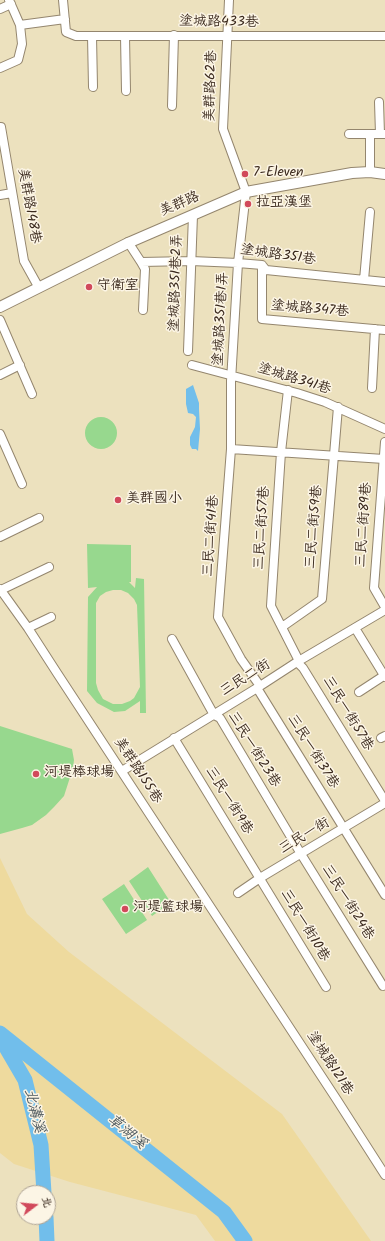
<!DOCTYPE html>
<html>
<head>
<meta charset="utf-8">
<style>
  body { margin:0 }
  #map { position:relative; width:385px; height:1241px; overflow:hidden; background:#ece1be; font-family:Kalam,"LXGW WenKai TC",sans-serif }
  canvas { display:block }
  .north { position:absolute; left:16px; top:1185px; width:40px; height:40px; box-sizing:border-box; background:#fcf5e5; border:1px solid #afa495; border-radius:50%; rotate:74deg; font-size:11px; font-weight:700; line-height:16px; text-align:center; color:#3b2a1e }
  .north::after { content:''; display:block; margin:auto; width:14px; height:18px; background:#d1495b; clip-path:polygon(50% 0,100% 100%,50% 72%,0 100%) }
</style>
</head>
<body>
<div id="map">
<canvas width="385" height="1241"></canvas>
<div class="north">北</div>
</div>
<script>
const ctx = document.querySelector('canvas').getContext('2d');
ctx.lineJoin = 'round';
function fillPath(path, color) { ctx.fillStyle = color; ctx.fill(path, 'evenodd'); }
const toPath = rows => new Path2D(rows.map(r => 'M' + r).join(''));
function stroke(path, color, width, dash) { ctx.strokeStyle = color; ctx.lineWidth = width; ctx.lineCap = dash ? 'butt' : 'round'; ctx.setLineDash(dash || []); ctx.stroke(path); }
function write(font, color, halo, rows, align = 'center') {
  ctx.font = font + ' Kalam,"LXGW WenKai TC",sans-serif'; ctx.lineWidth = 3; ctx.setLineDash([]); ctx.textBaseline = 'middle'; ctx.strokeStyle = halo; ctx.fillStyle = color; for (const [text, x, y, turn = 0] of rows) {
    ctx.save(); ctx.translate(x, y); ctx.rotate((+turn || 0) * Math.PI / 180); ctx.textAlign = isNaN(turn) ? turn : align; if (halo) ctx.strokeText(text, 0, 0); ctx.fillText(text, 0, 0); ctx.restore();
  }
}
fillPath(toPath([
  '85 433a16 16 0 1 1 32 0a16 16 0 1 1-32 0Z',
  [87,544,131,545,131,582,129,582,135,588,136,578,144,579,146,713,140,713,140,701,125,711,114,712,97,703,87,691,88,597,97,587,88,588],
  [113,590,121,590,128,593,134,599,137,605,140,687,134,698,130,701,122,704,113,704,103,699,98,690,96,683,96,603,100,596,106,592],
  [0,726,72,749,74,760,73,768,64,796,54,807,46,815,32,825,22,828,0,834],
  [148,867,171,903,152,916,129,881],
  [124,884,147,920,126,934,102,899]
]), '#97d88e');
fillPath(toPath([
  [0,858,27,914,69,952,282,1114,371,1241,215,1241,196,1215,70,1182,14,1164,0,1153]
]), '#eeda9e');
fillPath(toPath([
  [193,385,199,403,199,409,200,429,198,451,196,449,192,449,190,445,190,437,195,427,196,417,193,414,188,413,186,404,186,389]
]), '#71beeb');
stroke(toPath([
  [0,1033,224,1212,245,1241],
  [0,1037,25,1080,41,1145,44,1193],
  [46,1217,47,1241]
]), '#71beeb', 15);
const minor = toPath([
  [63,0,66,32,76,36,385,36],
  [229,0,223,129,246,192,238,263,231,381,231,449,218,617,241,659,260,686],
  [0,9,11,4],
  [20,25,65,19],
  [92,36,93,87],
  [125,36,126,91],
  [0,68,18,60,22,44,20,25,9,0],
  [379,102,380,134],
  [172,106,174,35],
  [0,127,1,127,24,261,39,288],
  [349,134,385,134],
  [370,134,370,172],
  [0,195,12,193],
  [128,242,141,262,191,261,238,263,262,265,266,270,385,282],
  [141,262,145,269,143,310],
  [262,265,262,319,385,330],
  [364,280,370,212],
  [0,320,32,394],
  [188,351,193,215],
  [192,365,297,393,325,402,385,429],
  [0,375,20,365],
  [372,388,375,329],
  [288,390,281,452,271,606,299,661],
  [0,434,22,484],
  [385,442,374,588,385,607],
  [231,449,384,459],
  [0,537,39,518],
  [0,589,28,628,57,673,337,1100,385,1175],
  [1,590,49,567],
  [282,627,322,599,338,407],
  [28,628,51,617],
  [355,628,385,677],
  [172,639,214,715,220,718,301,854,383,986],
  [297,662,303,668,385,801],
  [257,688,385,895],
  [359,692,385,675],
  [174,738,326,987],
  [381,738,385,736],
  [122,771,257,688,297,662,385,610],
  [238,893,260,878,385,803]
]);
const tertiary = toPath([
  [0,307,128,243,246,192,352,173,370,172,385,174]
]);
stroke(minor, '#94866e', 10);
stroke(tertiary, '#94866e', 12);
stroke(minor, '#fff', 8);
stroke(tertiary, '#fff', 10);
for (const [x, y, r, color] of [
  [245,174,4,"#d1495b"],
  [248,204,4,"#d1495b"],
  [89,287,4,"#d1495b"],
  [118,500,4,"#d1495b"],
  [36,774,4,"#d1495b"],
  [125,909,4,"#d1495b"]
]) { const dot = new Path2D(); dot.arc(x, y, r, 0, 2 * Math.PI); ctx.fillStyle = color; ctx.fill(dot); stroke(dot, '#fcf5e5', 1.5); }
write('14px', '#3b2a1e', '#fcf5e5', [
  ["塗城路433巷",219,23,1],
  ["美群路62巷",212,86,-88],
  ["美群路",180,205,-23],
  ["美群路148巷",28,206,80],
  ["塗城路351巷",278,256,8],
  ["塗城路351巷2弄",177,283,-88],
  ["塗城路347巷",310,310,5],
  ["塗城路351巷1弄",222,319,-87],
  ["塗城路341巷",294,380,17],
  ["三民二街89巷",365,525,-86],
  ["三民二街59巷",315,527,-85],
  ["三民二街57巷",263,528,-86],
  ["三民二街41巷",212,536,-86],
  ["三民二街",246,679,-32],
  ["三民一街57巷",347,714,59],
  ["三民一街23巷",253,750,58],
  ["三民一街37巷",312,752,58],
  ["美群路155巷",137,771,57],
  ["三民一街9巷",228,801,58],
  ["三民一街",305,837,-31],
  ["三民一街24巷",347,903,58],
  ["三民一街10巷",304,926,59],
  ["塗城路121巷",329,1064,57]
]);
write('14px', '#3b2a1e', '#fcf5e5', [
  ["7-Eleven",253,174],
  ["拉亞漢堡",256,204],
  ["守衛室",97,287],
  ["美群國小",126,500],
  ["河堤棒球場",44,774],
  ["河堤籃球場",133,909]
], 'left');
write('italic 15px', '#4b565c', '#fcf5e5', [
  ["北溝溪",33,1111,76],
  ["草湖溪",126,1133,39]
]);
</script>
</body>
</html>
